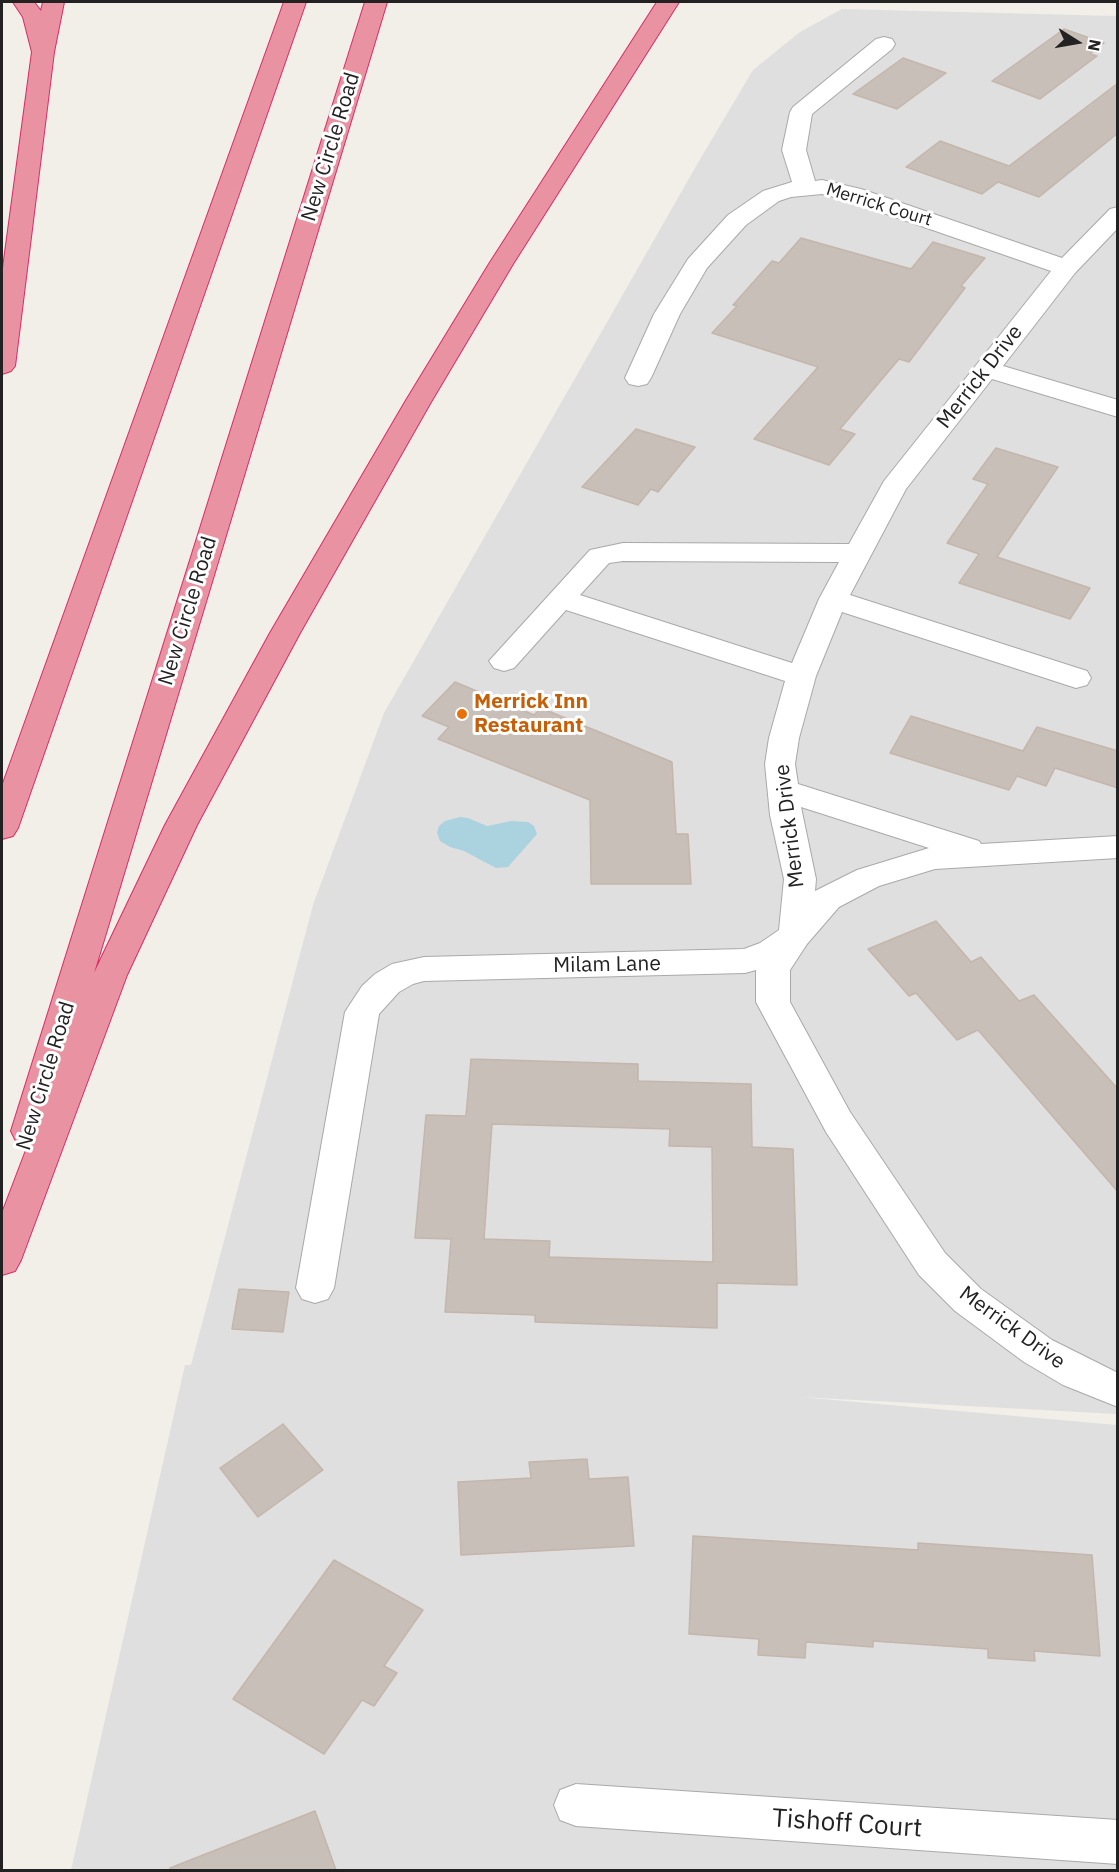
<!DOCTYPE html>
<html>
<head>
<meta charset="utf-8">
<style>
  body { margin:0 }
  #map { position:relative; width:1119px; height:1872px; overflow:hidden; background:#f2efe9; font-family:"IBM Plex Sans",sans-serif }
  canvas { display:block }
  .frame { position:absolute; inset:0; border:3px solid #222; pointer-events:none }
  .north { position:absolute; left:1047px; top:12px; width:60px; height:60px; -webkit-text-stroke:4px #fff; paint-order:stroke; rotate:101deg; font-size:16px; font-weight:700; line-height:24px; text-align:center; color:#222 }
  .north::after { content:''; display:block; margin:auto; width:21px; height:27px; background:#222; clip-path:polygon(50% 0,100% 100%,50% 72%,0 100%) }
</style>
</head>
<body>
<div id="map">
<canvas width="1119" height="1872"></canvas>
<div class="frame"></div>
<div class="north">N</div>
</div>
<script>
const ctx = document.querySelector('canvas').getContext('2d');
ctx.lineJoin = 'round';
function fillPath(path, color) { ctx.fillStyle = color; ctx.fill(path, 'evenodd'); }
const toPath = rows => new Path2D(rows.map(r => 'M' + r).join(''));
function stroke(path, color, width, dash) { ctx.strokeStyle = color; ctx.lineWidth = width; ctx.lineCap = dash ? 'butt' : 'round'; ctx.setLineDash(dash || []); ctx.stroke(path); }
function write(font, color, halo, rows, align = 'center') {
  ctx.font = font + ' "IBM Plex Sans",sans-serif'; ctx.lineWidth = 6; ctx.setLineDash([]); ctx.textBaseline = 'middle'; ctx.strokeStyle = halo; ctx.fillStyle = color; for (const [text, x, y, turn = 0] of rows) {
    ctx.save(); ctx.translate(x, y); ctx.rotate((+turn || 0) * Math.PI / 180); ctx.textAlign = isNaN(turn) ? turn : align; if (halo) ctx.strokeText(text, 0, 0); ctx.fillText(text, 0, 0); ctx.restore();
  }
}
fillPath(toPath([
  [842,9,1117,16,1117,1414,800,1397,1117,1425,1117,1870,71,1870,185,1365,191,1365,313,905,384,713,699,161,753,70,800,32]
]), '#e0dfdf');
fillPath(toPath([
  [460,817,468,818,487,826,511,821,528,822,534,826,537,834,508,867,496,868,464,851,450,847,440,841,437,833,439,826,445,821]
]), '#aad3df');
const building = toPath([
  [1064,29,1104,43,1090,54,1097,56,1040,99,992,81,1064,29],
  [903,58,946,73,897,109,853,94,903,58],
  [1118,83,1118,133,1039,197,998,182,982,194,906,167,940,141,1009,166,1118,83],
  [801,238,911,269,933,242,985,258,961,286,965,288,909,362,899,359,840,429,855,434,829,465,754,439,818,367,712,333,737,306,733,305,772,261,779,263,801,238],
  [636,429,695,447,658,492,651,489,638,505,582,487,636,429],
  [996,448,1058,467,997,557,1090,588,1070,619,959,583,979,554,947,543,988,484,973,479,996,448],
  [455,682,534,715,541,708,672,762,676,834,688,834,691,884,591,884,590,800,438,739,449,727,422,716,455,682],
  [911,716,1023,751,1037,727,1118,751,1118,788,1055,768,1046,786,1017,776,1009,790,890,753,911,716],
  [936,921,971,962,981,957,1019,1001,1034,995,1118,1089,1118,1192,978,1030,957,1040,916,993,909,996,868,949,936,921],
  [471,1059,638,1064,638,1081,751,1084,752,1147,793,1149,797,1285,717,1283,717,1328,535,1322,535,1315,445,1312,451,1239,415,1238,426,1115,466,1116,471,1059],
  [492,1124,670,1129,669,1146,712,1147,713,1262,549,1257,550,1241,484,1239,492,1124],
  [239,1289,289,1292,283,1332,232,1329,239,1289],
  [283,1424,323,1470,258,1517,220,1468,283,1424],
  [587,1459,589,1479,628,1477,634,1546,461,1555,458,1482,531,1478,529,1462,587,1459],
  [693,1536,918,1550,918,1543,1092,1555,1100,1656,1034,1651,1035,1661,988,1658,988,1649,873,1641,873,1647,806,1642,805,1658,758,1655,759,1639,689,1634,693,1536],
  [334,1560,423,1610,384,1666,397,1673,374,1706,362,1700,324,1754,233,1699,334,1560],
  [315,1811,336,1870,170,1870,170,1868,315,1811]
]);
fillPath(building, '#c7bfb8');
stroke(building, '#c4b6ab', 1.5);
const minor = toPath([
  [884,37,892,39,895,44,892,49,812,114,806,150,815,181,822,180,861,189,1062,258,1110,209,1118,207,1118,228,1075,273,1003,366,1118,400,1118,417,992,379,906,489,850,595,1087,671,1091,678,1087,685,1076,688,842,612,816,676,799,738,795,764,798,784,979,841,981,844,1118,836,1118,858,935,869,879,886,839,907,807,944,790,970,790,1002,850,1112,945,1253,981,1289,1052,1340,1118,1373,1118,1407,1063,1385,1024,1362,955,1311,919,1275,826,1132,756,1002,756,970,745,973,424,981,413,984,399,992,379,1014,334,1288,328,1299,315,1303,302,1299,296,1288,345,1012,362,986,375,974,392,964,424,957,744,949,760,943,779,930,784,879,770,815,765,764,769,738,785,681,566,610,514,668,504,671,494,668,489,661,590,550,623,543,849,544,884,481,1051,271,846,200,822,194,791,197,779,201,746,225,707,268,680,314,651,378,647,384,638,386,629,384,625,378,654,314,688,259,728,215,763,191,792,182,782,150,790,112,793,107,876,39,884,37],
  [623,561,839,562,819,599,792,663,580,595,609,563,623,561],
  [801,807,929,848,857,870,815,891,816,879,801,807],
  [576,1784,1118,1820,1118,1864,576,1826,560,1820,554,1805,560,1790,576,1784]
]);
const highway = toPath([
  [13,2,34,2,41,11,43,2,64,2,54,52,15,366,11,371,2,374,2,275,32,52,23,17,13,2],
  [284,2,306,2,18,828,13,836,2,839,2,786,284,2],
  [365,2,387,2,94,973,165,825,270,633,405,402,489,264,657,2,679,2,513,264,431,402,300,633,197,825,127,975,21,1260,15,1271,2,1275,2,1213,28,1145,16,1141,11,1131,365,2]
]);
stroke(minor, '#a9a9a9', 2);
stroke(highway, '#dc2a67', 2);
fillPath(minor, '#fff');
fillPath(highway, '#e892a2');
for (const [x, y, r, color] of [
  [462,714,6,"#e8710a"]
]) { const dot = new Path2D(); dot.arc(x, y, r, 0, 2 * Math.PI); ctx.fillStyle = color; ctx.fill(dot); stroke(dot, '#fff', 2); }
write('18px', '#222', '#fff', [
  ["Merrick Court",879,205,17]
]);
write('21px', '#222', '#fff', [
  ["New Circle Road",331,147,-73],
  ["Merrick Drive",980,377,-52],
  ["New Circle Road",188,611,-73],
  ["Merrick Drive",790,826,-97],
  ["Milam Lane",607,965,-1],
  ["New Circle Road",46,1076,-73],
  ["Merrick Drive",1012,1328,36]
]);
write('bold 21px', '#c56008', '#fff', [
  ["Merrick Inn",474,702],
  ["Restaurant",474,726]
], 'left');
write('26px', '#222', '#fff', [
  ["Tishoff Court",847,1824,4]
]);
</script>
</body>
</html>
